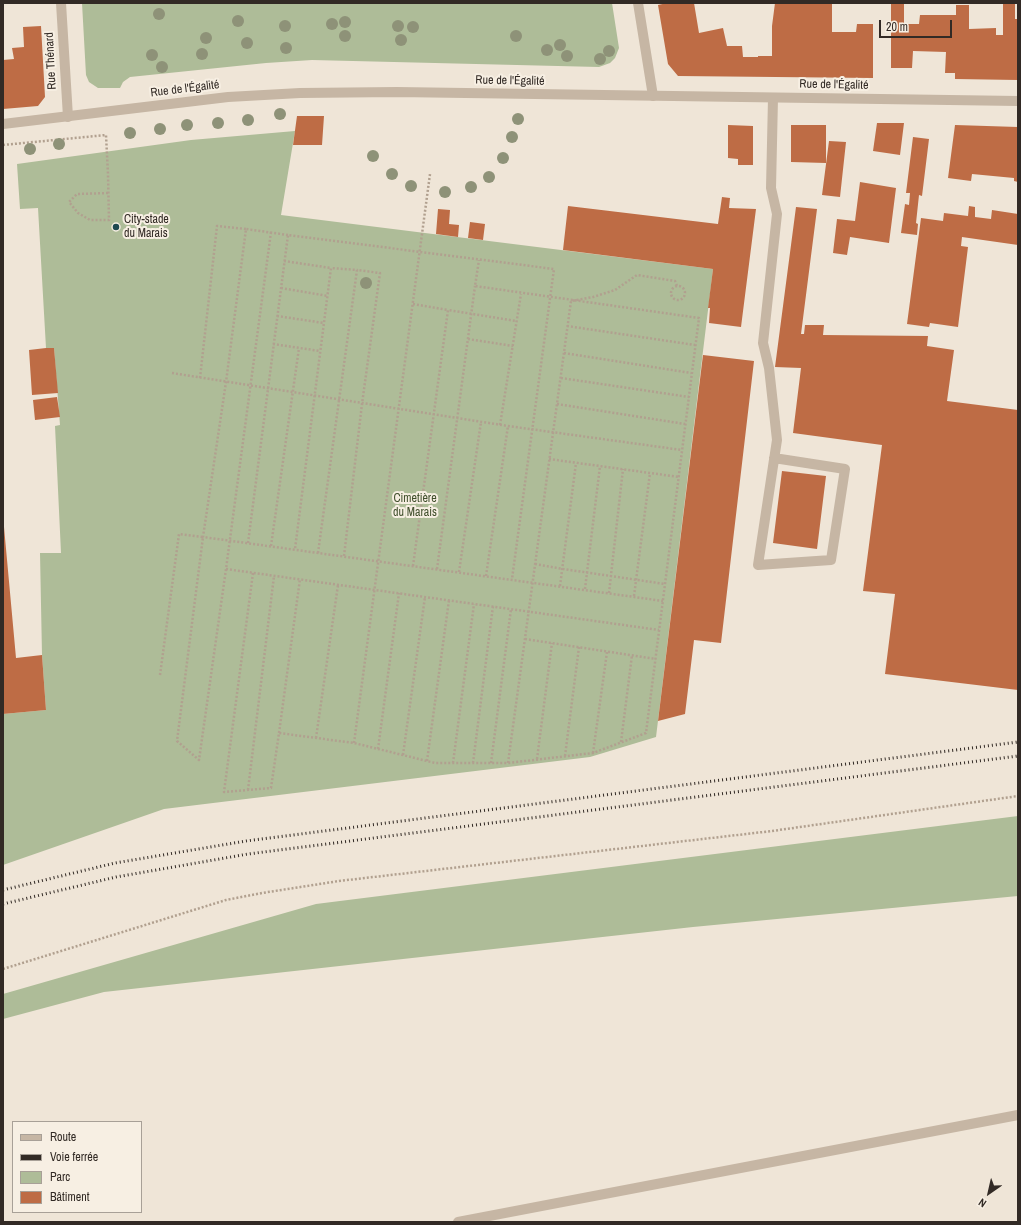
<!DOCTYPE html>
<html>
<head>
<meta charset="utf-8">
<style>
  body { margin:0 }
  #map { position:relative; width:1021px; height:1225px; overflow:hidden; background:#efe5d7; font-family:"Archivo Narrow",sans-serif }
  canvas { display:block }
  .frame { position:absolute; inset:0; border:4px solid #322a25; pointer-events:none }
  .legend { position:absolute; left:12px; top:1121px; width:130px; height:92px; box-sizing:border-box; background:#f7efe3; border:1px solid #a8a097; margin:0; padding:5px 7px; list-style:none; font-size:12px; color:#322a25 }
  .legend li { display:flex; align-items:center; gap:8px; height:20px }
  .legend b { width:20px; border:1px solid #a8a097 }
  .north { position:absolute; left:969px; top:1173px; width:40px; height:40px; -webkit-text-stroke:3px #f7efe3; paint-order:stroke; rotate:214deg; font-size:11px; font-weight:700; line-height:16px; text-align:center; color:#322a25 }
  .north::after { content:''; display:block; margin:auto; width:14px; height:18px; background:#322a25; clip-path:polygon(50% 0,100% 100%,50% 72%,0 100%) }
  .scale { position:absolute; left:879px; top:20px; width:73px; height:18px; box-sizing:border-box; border:2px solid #322a25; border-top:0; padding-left:5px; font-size:12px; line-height:14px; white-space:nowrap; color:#322a25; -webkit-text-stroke:3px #f7efe3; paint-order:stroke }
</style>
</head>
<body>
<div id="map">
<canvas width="1021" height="1225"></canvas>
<div class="frame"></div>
<ul class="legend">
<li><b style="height:5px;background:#c6b6a4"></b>Route</li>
<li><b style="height:5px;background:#322a25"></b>Voie ferrée</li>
<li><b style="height:11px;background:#aebc98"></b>Parc</li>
<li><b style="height:11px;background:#be6c45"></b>Bâtiment</li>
</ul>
<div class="north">N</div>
<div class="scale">20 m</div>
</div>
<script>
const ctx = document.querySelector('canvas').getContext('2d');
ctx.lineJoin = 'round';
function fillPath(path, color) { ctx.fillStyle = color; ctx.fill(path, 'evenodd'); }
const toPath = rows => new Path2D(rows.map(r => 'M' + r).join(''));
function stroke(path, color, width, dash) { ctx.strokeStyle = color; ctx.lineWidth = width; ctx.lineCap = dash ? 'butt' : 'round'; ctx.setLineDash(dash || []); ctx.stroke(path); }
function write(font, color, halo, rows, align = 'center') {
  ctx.font = font + ' "Archivo Narrow",sans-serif'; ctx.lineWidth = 4; ctx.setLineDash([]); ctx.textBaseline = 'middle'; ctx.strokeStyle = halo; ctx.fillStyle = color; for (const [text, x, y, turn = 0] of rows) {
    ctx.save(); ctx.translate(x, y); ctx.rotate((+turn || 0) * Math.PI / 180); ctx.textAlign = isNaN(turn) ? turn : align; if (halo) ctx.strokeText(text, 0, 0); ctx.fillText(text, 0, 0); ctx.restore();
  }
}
fillPath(toPath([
  [82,3,612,3,619,48,615,58,610,63,599,67,312,60,266,63,130,77,123,82,120,88,98,88,89,82,86,75],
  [295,131,281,215,713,269,656,737,590,757,164,809,3,865,3,714,46,710,42,655,40,553,61,553,55,426,60,425,54,348,46,348,38,208,20,209,17,164,191,140],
  [1018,816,1018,896,693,927,104,992,3,1019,3,994,316,904]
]), '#aebc98');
fillPath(toPath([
  [667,3,694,3,699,33,723,28,727,46,742,46,743,57,758,57,758,56,772,56,772,26,775,3,832,3,832,32,856,32,857,24,873,24,873,78,678,76,668,64,658,5],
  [891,3,904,3,904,24,919,24,920,15,956,15,956,5,969,5,969,29,996,28,996,35,1003,35,1003,3,1015,3,1015,19,1018,19,1018,80,955,79,955,73,945,73,946,52,913,51,912,68,891,68],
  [41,26,45,97,38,106,3,109,3,60,14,59,12,48,24,47,23,27],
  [297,116,324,116,322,145,293,145],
  [877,123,904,123,900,155,873,151],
  [728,125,753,126,753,165,738,165,738,159,728,158],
  [791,125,826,125,826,163,791,162],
  [955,125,1018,127,1018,182,1014,181,1014,178,972,174,971,181,948,178],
  [913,137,929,139,922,196,919,195,916,223,918,224,917,235,901,233,905,204,909,205,910,193,906,193],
  [829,141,846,142,840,197,822,195],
  [860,182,896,188,889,243,850,237,847,255,833,253,837,219,855,221],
  [722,197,730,198,729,208,756,209,741,327,709,323,710,308,708,308,713,269,563,250,568,206,718,224],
  [969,206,975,207,975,217,991,219,992,210,1018,214,1018,245,962,237,961,246,968,247,958,327,930,323,929,327,907,324,921,218,943,221,944,213,968,216],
  [796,207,817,209,801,334,804,334,805,325,824,325,823,335,928,336,927,346,954,350,947,401,1018,410,1018,690,885,674,895,594,863,591,882,445,793,433,801,368,775,367],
  [438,209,450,210,449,224,459,225,458,237,436,234],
  [470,222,485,224,483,240,468,238],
  [46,348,54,348,58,393,32,395,29,350],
  [703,355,754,361,721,643,694,640,685,714,658,721],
  [57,397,60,417,35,420,33,400],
  [782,471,826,476,817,549,773,543],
  [3,516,16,658,42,655,46,710,3,714]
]), '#be6c45');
stroke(toPath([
  [3,145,106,135,108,174,109,220,90,220,78,213,69,202,77,194,109,193],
  [271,232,226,569,659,630],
  [288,235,246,229,226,382,203,537,663,601],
  [284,261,331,268,295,549],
  '671 293a7 7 0 1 1 14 0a7 7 0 1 1-14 0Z',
  [281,288,328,296],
  [413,304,448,310],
  [277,316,324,323],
  [567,326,695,345],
  [468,339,513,346],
  [273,344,320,351],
  [564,353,691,373],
  [172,373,508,426,682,450],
  [200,378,217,226,246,229],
  [561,378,689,397],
  [557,404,685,424],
  [500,425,521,294],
  [549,459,679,477],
  [248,543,288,235,554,269,512,579],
  [271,546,299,348],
  [318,553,357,270,331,268],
  [344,556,362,404,380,273,357,270],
  [535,564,563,569,665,584],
  [413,566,448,310,516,321],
  [437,569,475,286],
  [459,572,481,422],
  [253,573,224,792,271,788,279,733,354,743,435,763,508,763,593,753,646,733,699,318,475,286,479,260],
  [486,576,508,426],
  [560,586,576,463],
  [585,589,600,466],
  [609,593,623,469],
  [634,596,650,473],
  [525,639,656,659],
  [160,675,179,534,203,537,177,741,199,760,226,569],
  [279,733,300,579],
  [316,738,338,585],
  [621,742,632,655],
  [354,743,430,174],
  [378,749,399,593],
  [593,753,607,652],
  [403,755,425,597],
  [565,756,579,647],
  [537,759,552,643],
  [427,761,449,600],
  [453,763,474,604],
  [473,763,493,606],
  [491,763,511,609],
  [508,763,571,301,593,297,615,290,637,275,675,281,677,286],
  [248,790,274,576],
  [3,969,226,900,262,893,339,881,772,831,1018,796]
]), '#b1a08f', 2.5, [2, 2]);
stroke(toPath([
  [773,98,771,188,777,214,763,343,769,368,777,440,758,565,831,560,845,469,774,458],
  [458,1222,1018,1115]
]), '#c6b6a4', 10);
stroke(toPath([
  [61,3,68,117],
  [638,3,653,96]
]), '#c6b6a4', 10);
stroke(toPath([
  [3,124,228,97,300,93,397,92,1018,101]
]), '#c6b6a4', 10);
stroke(toPath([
  [3,890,115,863,246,841,1018,742],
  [3,904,116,877,248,854,1018,756]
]), '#322a25', 3, [1, 3]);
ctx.fillStyle = '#8e9278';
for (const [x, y] of [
  [159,14],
  [238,21],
  [345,22],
  [332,24],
  [285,26],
  [398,26],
  [413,27],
  [345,36],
  [516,36],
  [206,38],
  [401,40],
  [247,43],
  [560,45],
  [286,48],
  [547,50],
  [609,51],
  [202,54],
  [152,55],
  [567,56],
  [600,59],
  [162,67],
  [280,114],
  [518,119],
  [248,120],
  [218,123],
  [187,125],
  [160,129],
  [130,133],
  [512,137],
  [59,144],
  [30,149],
  [373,156],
  [503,158],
  [392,174],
  [489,177],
  [411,186],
  [471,187],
  [445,192],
  [366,283]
]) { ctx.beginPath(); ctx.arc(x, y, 6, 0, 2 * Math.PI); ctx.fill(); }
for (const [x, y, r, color] of [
  [116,227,4,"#1e4950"]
]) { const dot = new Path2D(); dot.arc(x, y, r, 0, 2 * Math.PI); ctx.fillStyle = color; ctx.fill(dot); stroke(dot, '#f7efe3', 1.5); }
write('12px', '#322a25', '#f7efe3', [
  ["Rue Thénard",51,61,-93],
  ["Rue de l'Égalité",510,81,1],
  ["Rue de l'Égalité",834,85,1],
  ["Rue de l'Égalité",185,89,-7]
]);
write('12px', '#322a25', '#f7efe3', [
  ["City-stade",124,220],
  ["du Marais",124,234]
], 'left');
write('12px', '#3f4e2b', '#f7efe3', [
  ["Cimetière",415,499],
  ["du Marais",415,513]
]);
</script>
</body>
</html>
